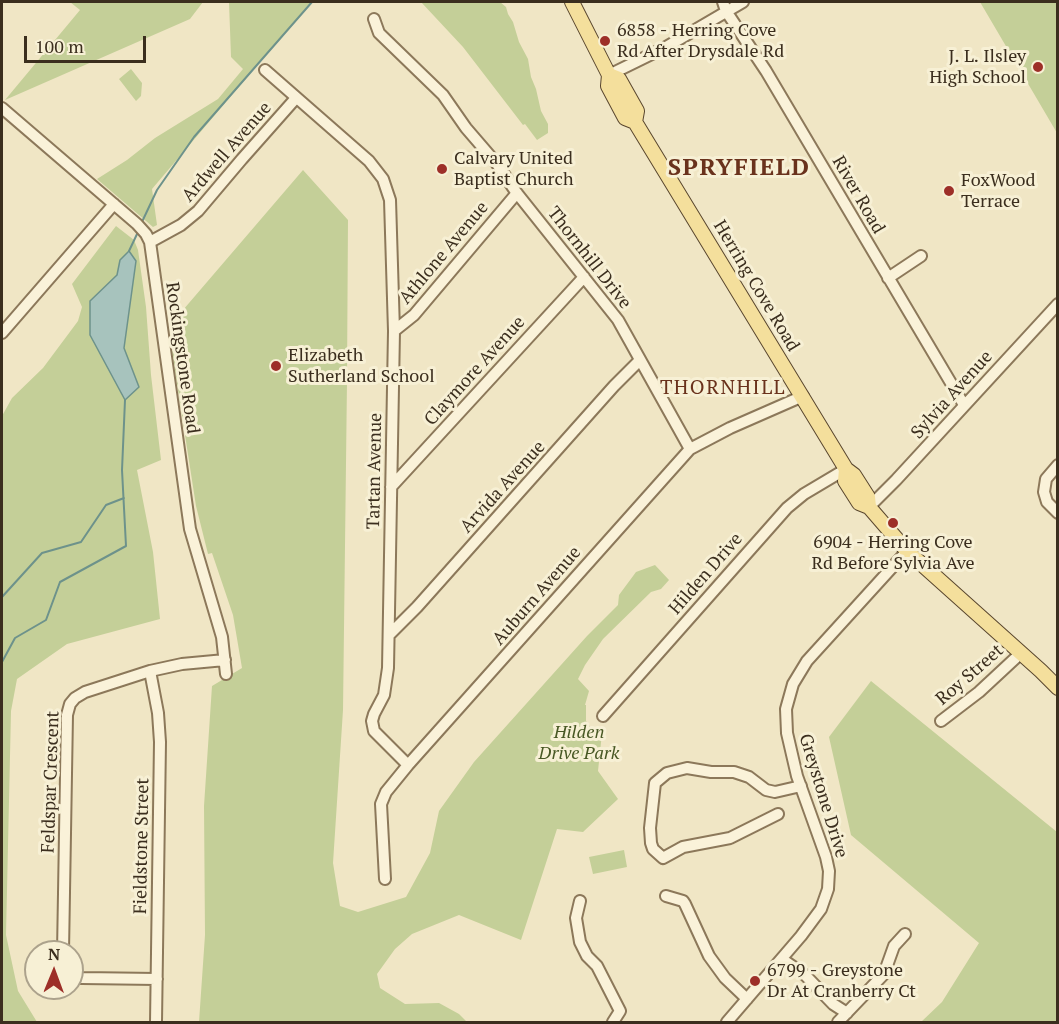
<!DOCTYPE html>
<html>
<head>
<meta charset="utf-8">
<style>
  body { margin:0 }
  #map { position:relative; width:1059px; height:1024px; overflow:hidden; background:#f0e6c5; font-family:"PT Serif",serif }
  canvas { display:block }
  .frame { position:absolute; inset:0; border:3px solid #3b2e1e; pointer-events:none }
  .north { position:absolute; left:24px; top:940px; width:60px; height:60px; box-sizing:border-box; background:#f7f0d5; border:2px solid #aca28c; border-radius:50%; rotate:1deg; font-size:16px; font-weight:700; line-height:24px; text-align:center; color:#3b2e1e }
  .north::after { content:''; display:block; margin:auto; width:21px; height:27px; background:#9d2f28; clip-path:polygon(50% 0,100% 100%,50% 72%,0 100%) }
  .scale { position:absolute; left:24px; top:36px; width:122px; height:27px; box-sizing:border-box; border:3px solid #3b2e1e; border-top:0; padding-left:8px; font-size:18px; line-height:21px; white-space:nowrap; color:#3b2e1e; -webkit-text-stroke:4px #f7f0d5; paint-order:stroke }
</style>
</head>
<body>
<div id="map">
<canvas width="1059" height="1024"></canvas>
<div class="frame"></div>
<div class="north">N</div>
<div class="scale">100 m</div>
</div>
<script>
const ctx = document.querySelector('canvas').getContext('2d');
ctx.lineJoin = 'round';
function fillPath(path, color) { ctx.fillStyle = color; ctx.fill(path, 'evenodd'); }
const toPath = rows => new Path2D(rows.map(r => 'M' + r).join(''));
function stroke(path, color, width, dash) { ctx.strokeStyle = color; ctx.lineWidth = width; ctx.lineCap = dash ? 'butt' : 'round'; ctx.setLineDash(dash || []); ctx.stroke(path); }
function write(font, color, halo, rows, align = 'center') {
  ctx.font = font + ' "PT Serif",serif'; ctx.lineWidth = 6; ctx.setLineDash([]); ctx.textBaseline = 'middle'; ctx.strokeStyle = halo; ctx.fillStyle = color; for (const [text, x, y, turn = 0] of rows) {
    ctx.save(); ctx.translate(x, y); ctx.rotate((+turn || 0) * Math.PI / 180); ctx.textAlign = isNaN(turn) ? turn : align; if (halo) ctx.strokeText(text, 0, 0); ctx.fillText(text, 0, 0); ctx.restore();
  }
}
fillPath(toPath([
  [70,2,203,2,190,19,5,100,80,10],
  [229,2,311,2,152,189,157,225,153,227,97,179,127,160,155,138,218,99,243,69,231,57],
  [421,2,500,2,506,7,508,14,513,22,519,42,528,59,531,77,536,89,541,111,548,124,548,133,537,140,525,124,523,125,463,47],
  [980,2,1057,2,1057,133],
  [131,69,142,83,141,96,136,101,119,79],
  [303,170,348,220,347,376,377,378,377,382,347,381,343,710,333,863,340,906,358,912,406,897,430,853,439,811,474,762,587,636,618,605,619,595,636,572,655,565,669,580,661,589,651,592,603,639,585,665,578,679,589,691,585,705,586,705,586,721,591,728,602,733,598,771,618,799,583,832,557,829,521,940,459,915,412,934,395,949,377,974,380,988,405,1004,439,1003,459,1014,467,1022,199,1022,205,935,204,806,212,686,242,668,233,615,212,553,208,554,196,506,172,351,175,350,171,324],
  [116,226,134,240,138,250,146,307,151,375,161,460,137,470,153,552,160,619,67,644,17,679,11,711,6,935,18,991,37,1022,2,1022,2,416,12,398,43,368,78,321,82,307,72,284],
  [136,261,124,348,139,387,90,301,117,275],
  [871,681,1057,832,1057,1022,921,1022,942,1002,979,943,851,835,829,737],
  [624,850,627,867,593,874,589,857]
]), '#c4cf98');
const water = toPath([
  [129,251,136,261,124,348,139,387,125,400,90,335,90,301,117,275,120,260,129,251]
]);
fillPath(water, '#a7c3bd');
stroke(water, '#6d928b', 1.5);
stroke(toPath([
  [141,224,157,190,194,137,312,2],
  [129,251,138,232],
  [2,597,42,553,81,542,106,505,124,498],
  [2,662,15,638,46,620,60,582,126,546,122,470,125,400]
]), '#6d928b', 2);
const minor = toPath([
  [723,2,726,11,766,71,964,405],
  [374,19,379,33,443,95,466,128,497,164,516,192,618,320,690,449],
  [265,70,369,161,383,179,390,200,394,331,388,668,384,695,374,714,372,721,374,731,408,765],
  [609,75,666,47,743,2],
  [2,108,137,224,146,234,150,242,190,529,222,637,226,674],
  [150,242,181,225,198,211,242,159,296,98],
  [888,278,921,256],
  [394,331,414,315,517,193],
  [2,333,114,204],
  [1058,465,1046,479,1044,492,1047,502,1058,513],
  [391,487,584,277],
  [869,507,896,480,1058,304],
  [389,635,417,607,614,386,640,360],
  [150,671,158,713,160,742,156,1022],
  [603,716,787,508,804,494,846,469],
  [941,721,979,692,1021,653],
  [778,814,730,838,683,847,663,858,653,849,651,843,650,828,655,783,667,773,687,768,711,772,734,772,749,777,766,790,775,792,801,786],
  [385,879,381,804,386,792,408,765,690,449,730,428,803,396],
  [666,896,683,901,685,904,709,956,725,978,747,999],
  [580,901,576,918,580,942,587,956,597,966,620,1011,613,1022],
  [63,952,67,715,70,704,75,698,85,692,150,671,182,664,225,660],
  [782,959,805,975,833,1004,847,1013],
  [72,975,82,978,157,979],
  [727,1022,801,936,821,909,828,889,829,871,826,857,797,776,787,733,786,709,793,684,807,661,907,551],
  [838,1022,884,974,894,946,905,934]
]);
const major = toPath([
  [572,2,609,75,608,86,625,118,635,122,846,469,854,475,868,497,869,507],
  [609,75,619,79,637,111,635,122],
  [846,469,845,481,859,503,869,507,907,551,1041,671,1058,688]
]);
stroke(minor, '#8c785a', 14);
stroke(major, '#59462e', 16);
stroke(minor, '#faf2d9', 10);
stroke(major, '#f4df9c', 14);
for (const [x, y, r, color] of [
  [605,41,6,"#9d2f28"],
  [1038,67,6,"#9d2f28"],
  [442,169,6,"#9d2f28"],
  [949,191,6,"#9d2f28"],
  [276,366,6,"#9d2f28"],
  [893,523,6,"#9d2f28"],
  [755,981,6,"#9d2f28"]
]) { const dot = new Path2D(); dot.arc(x, y, r, 0, 2 * Math.PI); ctx.fillStyle = color; ctx.fill(dot); stroke(dot, '#f7f0d5', 2); }
write('18px', '#3b2e1e', '#f7f0d5', [
  ["6858 - Herring Cove",617,31],
  ["Rd After Drysdale Rd",617,52],
  ["J. L. Ilsley",1026,57,"right"],
  ["High School",1026,78,"right"],
  ["Calvary United",454,159],
  ["Baptist Church",454,180],
  ["FoxWood",961,181],
  ["Terrace",961,202],
  ["Elizabeth",288,356],
  ["Sutherland School",288,377],
  ["6904 - Herring Cove",893,543,"center"],
  ["Rd Before Sylvia Ave",893,564,"center"],
  ["6799 - Greystone",767,971],
  ["Dr At Cranberry Ct",767,992]
], 'left');
write('18px', '#3b2e1e', '#f7f0d5', [
  ["Ardwell Avenue",227,152,-49],
  ["River Road",858,195,60],
  ["Athlone Avenue",444,253,-50],
  ["Thornhill Drive",589,258,52],
  ["Herring Cove Road",756,286,59],
  ["Rockingstone Road",182,358,82],
  ["Claymore Avenue",475,371,-48],
  ["Sylvia Avenue",952,395,-48],
  ["Tartan Avenue",375,471,-89],
  ["Arvida Avenue",503,487,-48],
  ["Hilden Drive",706,574,-49],
  ["Auburn Avenue",537,596,-49],
  ["Roy Street",970,675,-41],
  ["Feldspar Crescent",51,782,-88],
  ["Greystone Drive",823,796,73],
  ["Fieldstone Street",142,846,-89]
]);
write('italic 18px', '#485824', '#f7f0d5', [
  ["Hilden",579,733],
  ["Drive Park",579,754]
]);
ctx.letterSpacing = '1.5px';
write('20px', '#6a321c', '#f7f0d5', [
  ["THORNHILL",723,388]
]);
ctx.letterSpacing = '0px';
ctx.letterSpacing = '1.5px';
write('bold 24px', '#6a321c', '#f7f0d5', [
  ["SPRYFIELD",739,168]
]);
ctx.letterSpacing = '0px';
</script>
</body>
</html>
